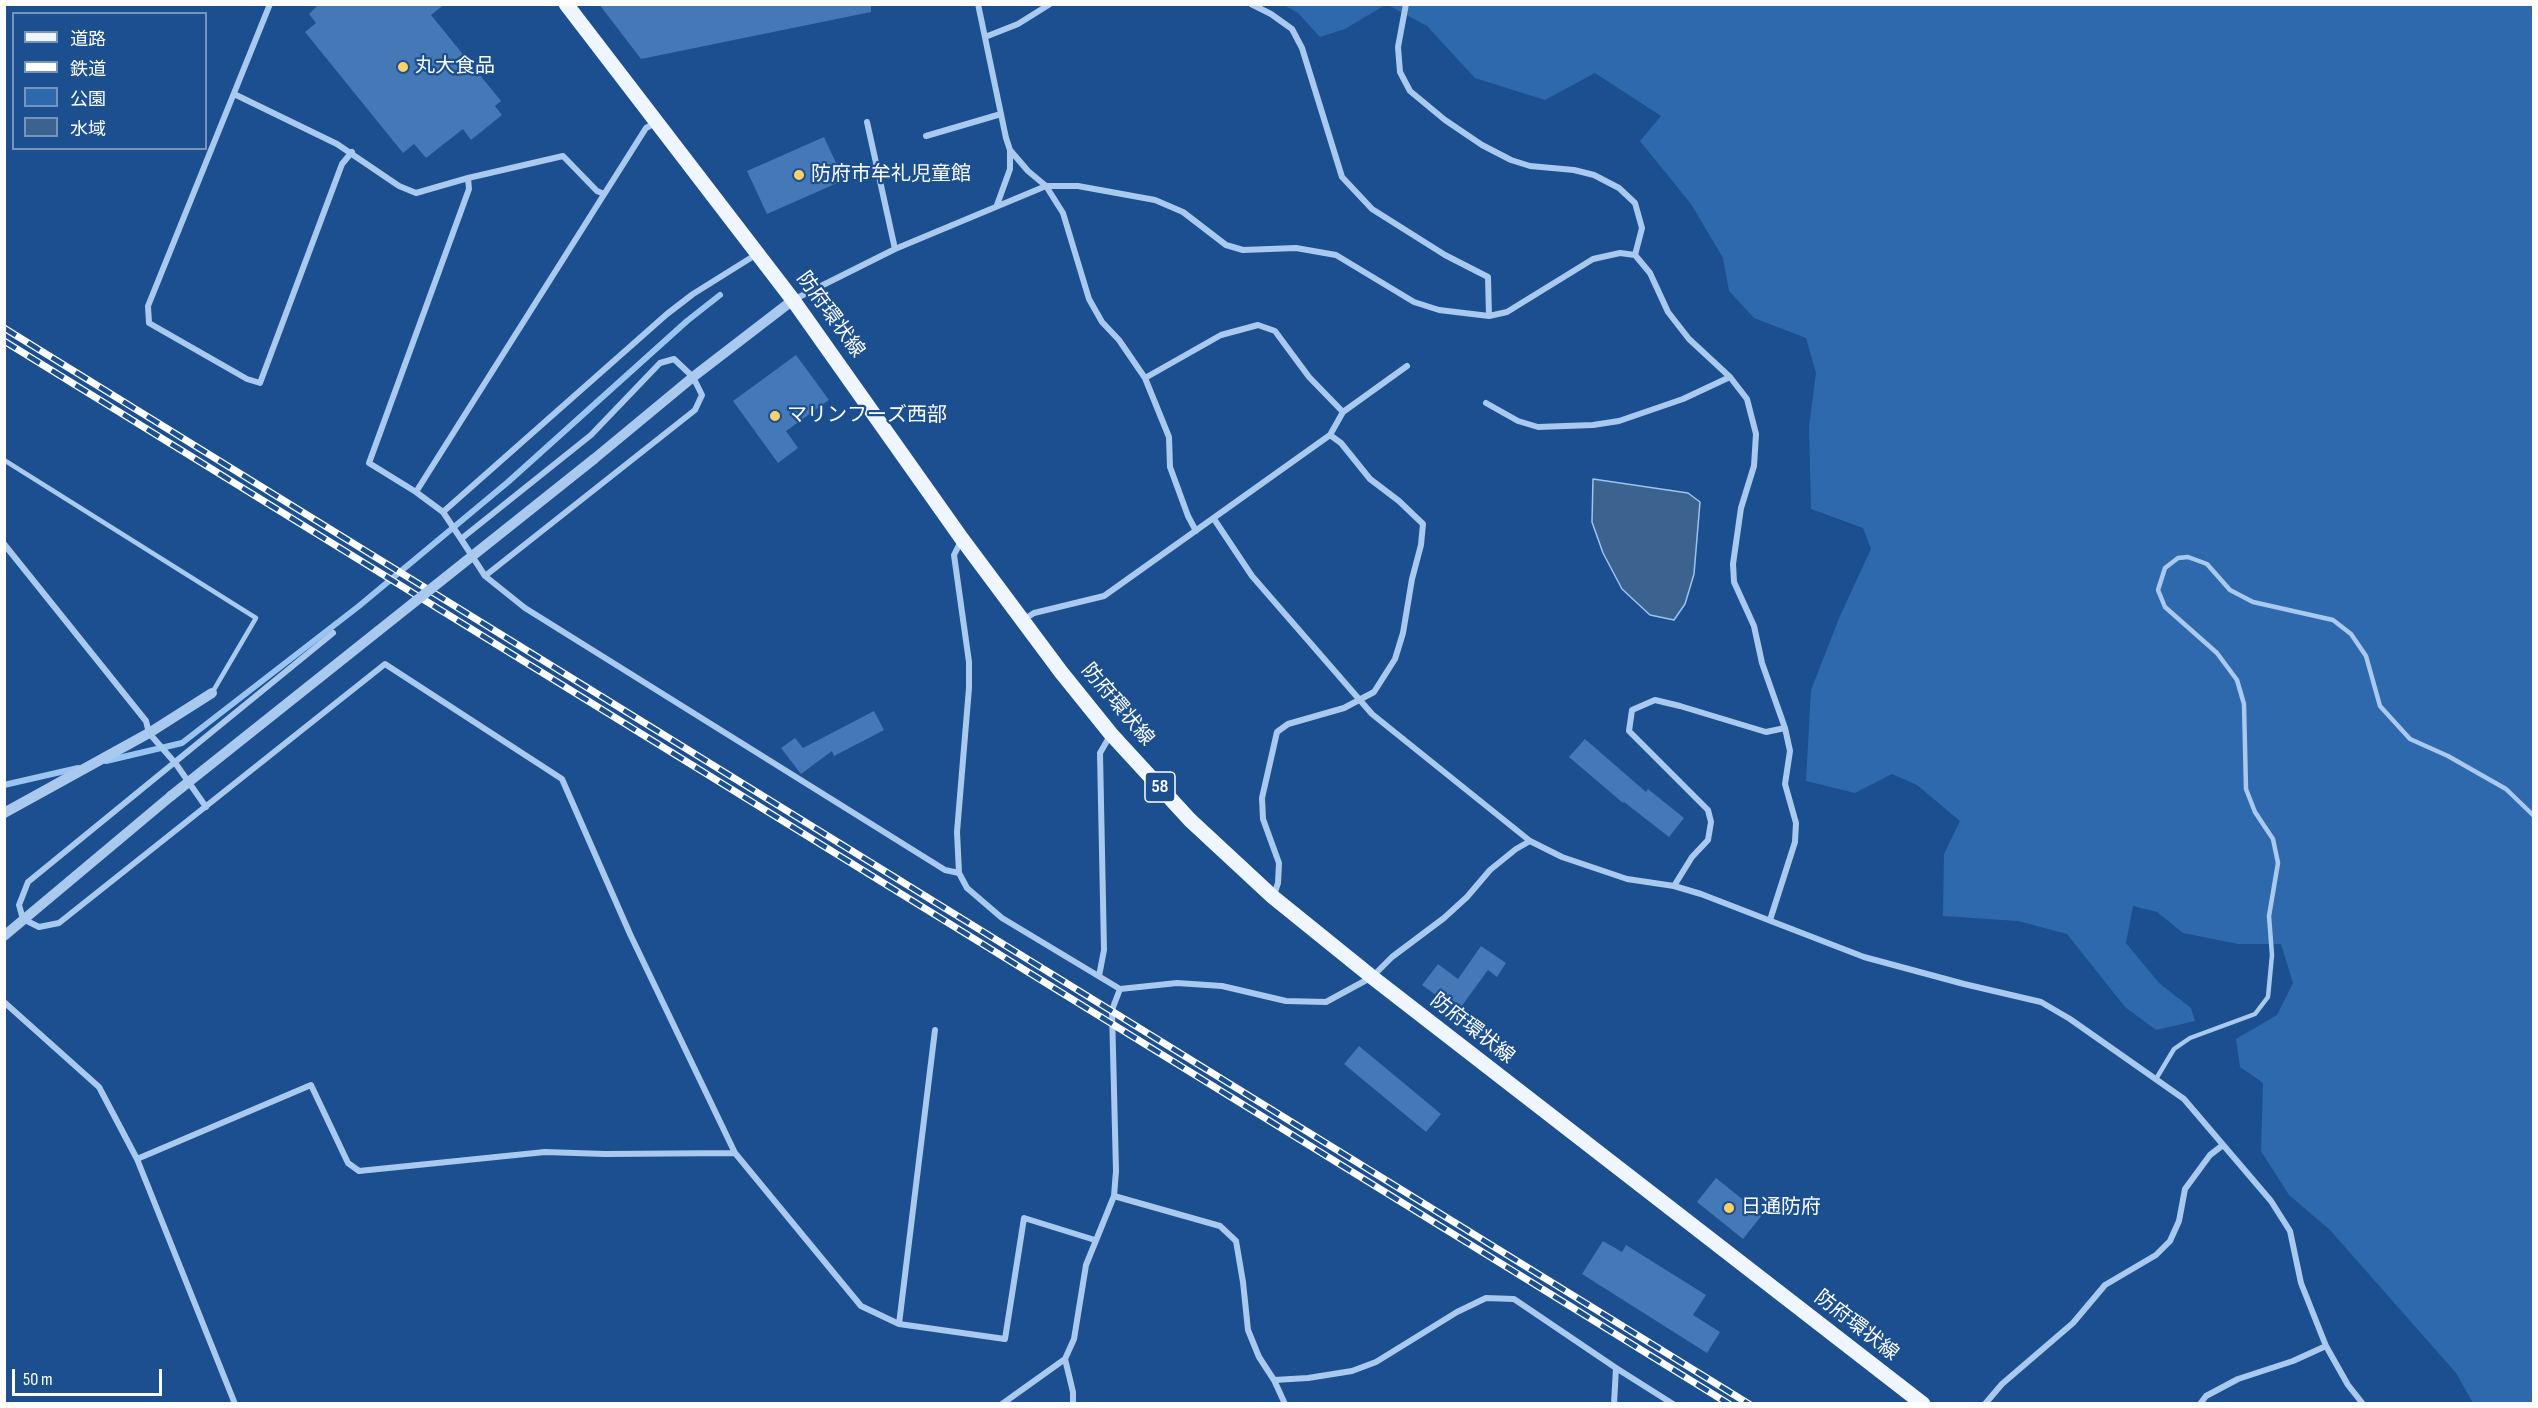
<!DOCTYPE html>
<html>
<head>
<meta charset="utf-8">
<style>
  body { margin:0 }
  #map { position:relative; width:2538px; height:1408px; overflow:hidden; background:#1b4f8f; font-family:"Sofia Sans Condensed","Noto Sans JP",sans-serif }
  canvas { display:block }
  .frame { position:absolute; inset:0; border:6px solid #fff; pointer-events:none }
  .legend { position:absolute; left:12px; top:12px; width:195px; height:138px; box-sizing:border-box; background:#1b4f8f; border:2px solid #7695bc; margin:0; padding:8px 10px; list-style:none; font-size:18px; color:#fff }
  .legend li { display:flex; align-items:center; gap:12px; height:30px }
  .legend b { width:30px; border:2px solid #7695bc }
  .scale { position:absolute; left:12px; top:1369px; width:150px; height:27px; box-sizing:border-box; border:3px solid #fff; border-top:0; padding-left:8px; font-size:18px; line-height:21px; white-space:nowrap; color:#fff; -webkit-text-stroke:4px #1b4f8f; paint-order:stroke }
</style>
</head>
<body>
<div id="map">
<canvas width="2538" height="1408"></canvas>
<div class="frame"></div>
<ul class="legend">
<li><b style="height:8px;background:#f0f6ff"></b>道路</li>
<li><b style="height:8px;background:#fff"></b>鉄道</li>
<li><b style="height:16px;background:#2e69ad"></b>公園</li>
<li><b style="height:16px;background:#3c6290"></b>水域</li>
</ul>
<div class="scale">50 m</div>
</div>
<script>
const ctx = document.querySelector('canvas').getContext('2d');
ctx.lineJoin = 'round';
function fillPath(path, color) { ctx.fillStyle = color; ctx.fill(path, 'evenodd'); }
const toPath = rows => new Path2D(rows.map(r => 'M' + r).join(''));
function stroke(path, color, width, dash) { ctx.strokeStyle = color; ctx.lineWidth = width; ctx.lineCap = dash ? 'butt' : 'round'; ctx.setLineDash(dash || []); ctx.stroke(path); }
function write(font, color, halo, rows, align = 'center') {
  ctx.font = font + ' "Sofia Sans Condensed","Noto Sans JP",sans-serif'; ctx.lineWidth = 4.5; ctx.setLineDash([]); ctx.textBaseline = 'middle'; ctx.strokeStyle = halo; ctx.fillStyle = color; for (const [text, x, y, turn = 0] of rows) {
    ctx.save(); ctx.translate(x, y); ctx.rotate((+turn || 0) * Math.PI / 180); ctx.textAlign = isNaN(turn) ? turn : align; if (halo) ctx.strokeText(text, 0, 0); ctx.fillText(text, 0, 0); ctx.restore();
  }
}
fillPath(toPath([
  [1284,5,1385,5,1345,29,1320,37,1298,13],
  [1388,5,2533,5,2533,1403,2473,1403,2456,1373,2330,1230,2289,1195,2261,1151,2263,1083,2240,1067,2236,1039,2277,1015,2293,983,2281,944,2238,944,2183,933,2157,912,2133,906,2126,943,2159,983,2191,1008,2195,1021,2156,1030,2125,1007,2067,934,2018,921,1943,916,1944,854,1960,821,1917,785,1892,774,1855,793,1806,781,1811,690,1840,616,1871,549,1863,528,1811,509,1809,426,1816,373,1806,338,1754,318,1729,291,1723,258,1691,204,1640,141,1661,116,1595,73,1545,100,1475,78,1427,26]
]), '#2e69ad');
const water = toPath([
  [1593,479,1688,493,1700,502,1694,574,1685,604,1674,620,1650,615,1622,589,1603,553,1592,522,1593,479]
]);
fillPath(water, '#3c6290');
stroke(water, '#9cc4f0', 1.5);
stroke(toPath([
  [106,761,182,743,359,606,508,482,687,321,720,295],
  [4,785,78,768]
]), '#9cc4f0', 6);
fillPath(toPath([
  [319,4,445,4,431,15,501,101,495,106,502,115,471,140,463,129,426,158,414,144,403,153,305,32,316,23,309,14],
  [599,4,871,4,871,12,641,59],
  [824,137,844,180,767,214,747,171],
  [796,355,829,400,786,431,798,448,778,463,733,401],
  [874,711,884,730,834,756,832,751,801,774,781,748,795,738,803,748],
  [1585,739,1646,792,1648,789,1684,818,1669,837,1624,802,1623,803,1569,757],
  [1481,946,1506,963,1497,977,1488,970,1458,1011,1422,985,1438,964,1458,979],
  [1359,1046,1441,1114,1426,1132,1344,1064],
  [1716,1178,1762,1215,1743,1239,1697,1202],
  [1603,1241,1622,1252,1626,1245,1706,1295,1693,1315,1720,1332,1707,1353,1582,1274]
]), '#4478b7');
stroke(toPath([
  [4,460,256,618,212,693],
  [2156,1079,2174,1049,2190,1038,2255,1014,2268,997,2272,955,2269,916,2278,863,2273,839,2255,812,2246,789,2244,704,2237,680,2217,653,2165,607,2158,590,2165,568,2178,558,2188,557,2207,564,2230,590,2253,602,2333,620,2351,634,2366,656,2380,706,2410,739,2448,756,2506,789,2534,816]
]), '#a9c9ee', 4.5);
stroke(toPath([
  [270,4,148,306,149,323,247,379,260,383,342,164,352,152],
  [978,4,1006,138,1010,150,1010,169,997,205],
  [1251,4,1271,14,1292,29,1302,48,1342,177,1372,209,1445,255,1488,277,1489,316],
  [1406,4,1398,47,1400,72,1410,91,1445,120,1482,145,1511,160,1530,166,1574,170,1594,175,1619,188,1635,203,1642,228,1635,255],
  [985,37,1018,24,1050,4],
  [234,94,337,144,399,186,416,193,468,178,563,156,597,191,604,194],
  [867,122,895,249],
  [926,136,1001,114],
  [1010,150,1028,171,1046,186,1063,213,1089,299,1102,322,1119,340,1145,378,1169,437,1170,467,1188,516,1196,531],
  [468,178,469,189,369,463,416,492,646,128,657,122],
  [795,299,895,249,1046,186,1078,186,1155,200,1183,212,1226,245,1243,250,1296,248,1336,255,1414,302,1439,310,1489,316,1507,312,1593,259,1620,253,1635,255,1650,273,1668,312,1689,339,1730,377,1747,399,1756,434,1754,466,1741,508,1733,564,1734,582,1754,626,1762,663,1785,728,1790,751,1785,784,1796,823,1795,842,1770,920],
  [1145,378,1221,335,1258,325,1275,331,1309,377,1343,412],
  [1486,403,1518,421,1538,427,1593,425,1619,421,1683,399,1730,377],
  [416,492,443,512,461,539],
  [443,512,667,314,693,294,757,254],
  [1214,519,1252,576,1372,714,1530,841,1562,857,1627,879,1674,886,1701,894,1864,957,1964,984,2041,1002,2070,1019,2184,1099,2271,1201,2290,1231,2301,1283,2326,1346,2348,1385,2363,1404],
  [961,541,954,555,969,662,969,688,957,832,959,873,967,888,1002,918,1120,989,1177,983,1222,986,1286,1001,1326,1002,1372,977,1392,957,1444,918,1467,897,1490,870,1516,849,1530,841],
  [4,544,146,721,149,733,176,764,206,807],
  [485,576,695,410,702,395,693,377,674,359,660,363,591,435,461,539,485,576,525,608,945,870,959,873],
  [1023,620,1034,613,1104,596,1330,435,1343,412,1407,366],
  [333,633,28,882,19,905,23,919,39,927,59,923,385,664,562,779,630,934,735,1153,861,1306,899,1324,1005,1339,1024,1218,1095,1240],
  [1674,886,1692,857,1708,840,1711,822,1708,810,1629,731,1632,710,1655,700,1680,706,1766,732,1785,728],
  [1274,895,1278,883,1279,863,1263,819,1262,798,1277,732,1288,724,1344,708,1374,692,1395,659,1403,633,1412,579,1421,545,1423,524,1399,501,1370,479,1341,443,1330,435],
  [1099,976,1104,950,1100,753,1111,734],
  [4,1002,99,1087,137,1159,235,1404],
  [137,1159,311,1085,348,1163,359,1171,545,1152,605,1154,735,1153],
  [1114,1196,1220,1226,1236,1241,1243,1282,1248,1330,1259,1357,1274,1380,1285,1404],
  [899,1324,935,1030],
  [1065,1359,1073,1392,1073,1404],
  [1274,1380,1308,1378,1352,1371,1376,1362,1457,1312,1486,1298,1514,1299,1616,1368,1673,1404],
  [1002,1404,1065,1359,1074,1339,1086,1265,1114,1196,1116,1171,1112,1010,1120,989],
  [1614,1404,1616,1368],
  [1985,1404,2002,1384,2073,1323,2105,1285,2156,1255,2170,1241,2179,1221,2185,1189,2210,1155,2223,1145],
  [2200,1404,2206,1396,2238,1379,2293,1361,2326,1346]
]), '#a9c9ee', 6);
stroke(toPath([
  [594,459,693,377,793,300],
  [4,813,149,733,212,693],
  [4,936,171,796]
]), '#a9c9ee', 10);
stroke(toPath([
  [566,4,793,300,962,539,1061,672,1111,734,1190,820,1273,897,1372,977,1923,1404]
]), '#f0f6ff', 15);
const rail = toPath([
  [4,328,1749,1404],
  [4,341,1729,1404]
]);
stroke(rail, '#fff', 7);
stroke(rail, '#1b4f8f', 4.5, [14]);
stroke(toPath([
  [171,796,594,459]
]), '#a9c9ee', 10);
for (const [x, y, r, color] of [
  [403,67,6,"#ffd166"],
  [799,175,6,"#ffd166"],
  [775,416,6,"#ffd166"],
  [1729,1208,6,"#ffd166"]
]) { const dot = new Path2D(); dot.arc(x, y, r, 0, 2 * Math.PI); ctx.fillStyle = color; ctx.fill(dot); stroke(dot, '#1b4f8f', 2); }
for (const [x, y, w] of [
  [1160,787,30]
]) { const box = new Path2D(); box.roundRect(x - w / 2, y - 15, w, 30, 4.5); ctx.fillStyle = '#1b4f8f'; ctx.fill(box); stroke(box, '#fff', 1.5); }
write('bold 18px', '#fff', null, [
  ["58",1160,787]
]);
write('20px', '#fff', '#1b4f8f', [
  ["丸大食品",415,67],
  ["防府市牟礼児童館",811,175],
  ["マリンフーズ西部",787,416],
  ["日通防府",1741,1208]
], 'left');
write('20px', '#fff', '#1b4f8f', [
  ["防府環状線",830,315,54],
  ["防府環状線",1117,705,50],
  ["防府環状線",1472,1029,38],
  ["防府環状線",1856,1326,38]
]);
</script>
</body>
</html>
